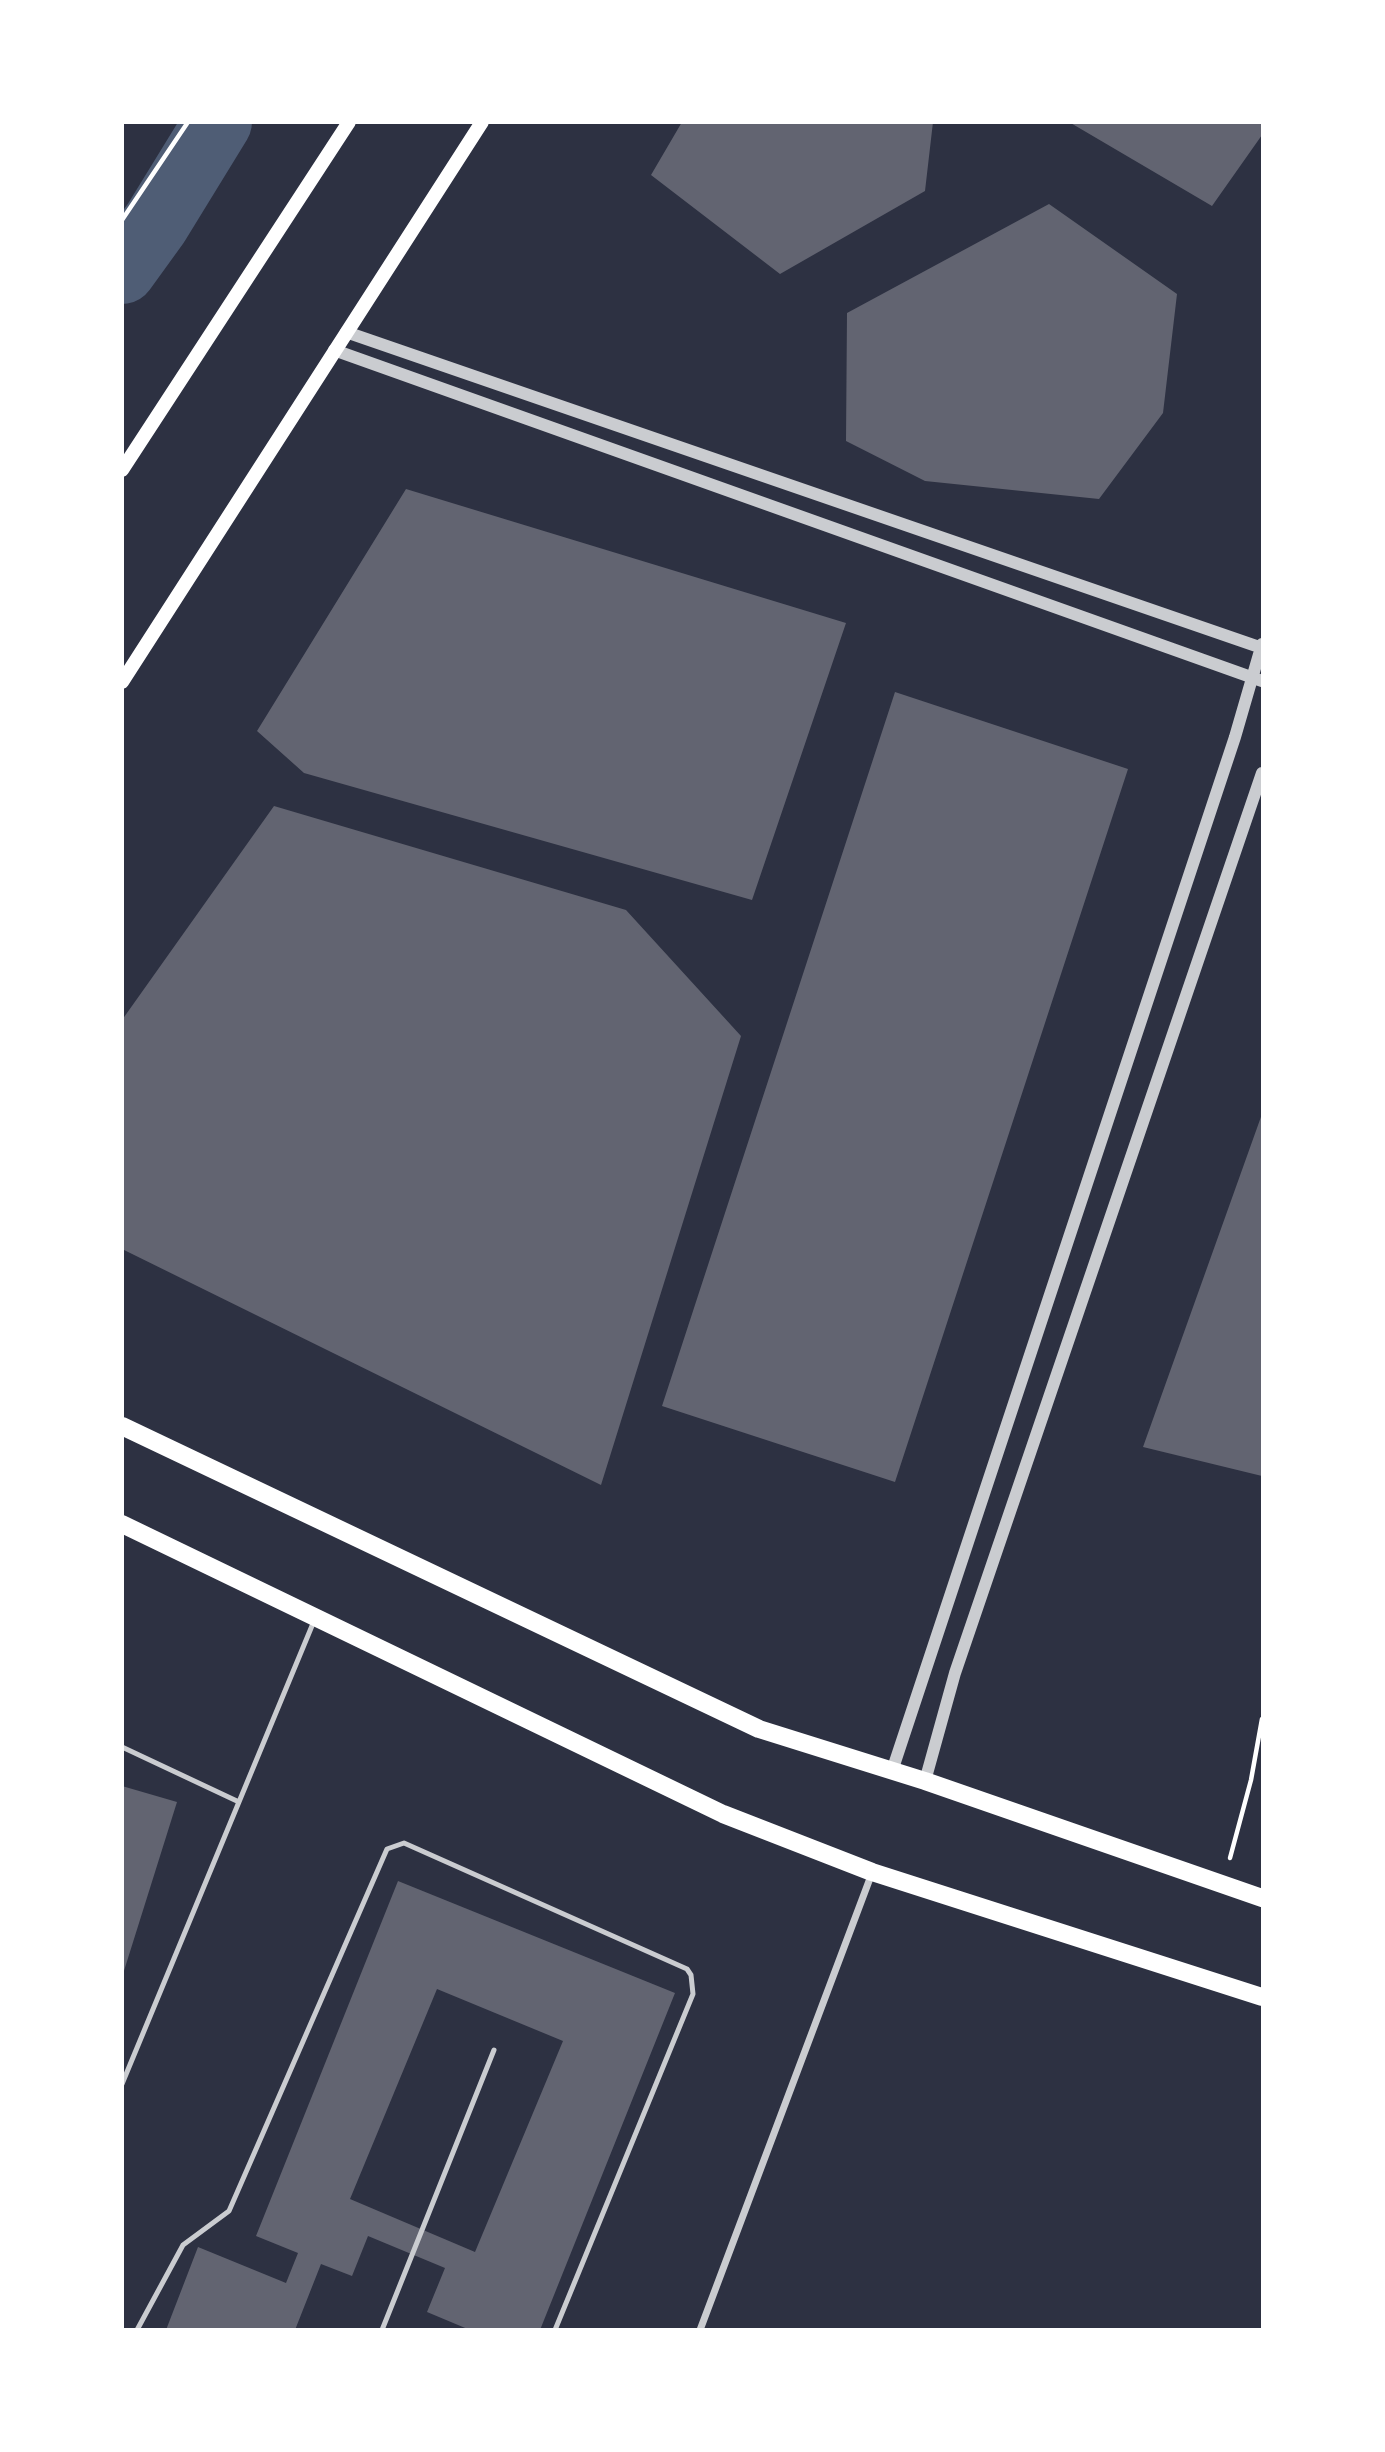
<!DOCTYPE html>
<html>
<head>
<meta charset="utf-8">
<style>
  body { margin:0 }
  #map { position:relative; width:1385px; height:2452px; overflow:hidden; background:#2d3142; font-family:"IBM Plex Sans",sans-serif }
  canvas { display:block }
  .frame { position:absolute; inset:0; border:124px solid #fff; pointer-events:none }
</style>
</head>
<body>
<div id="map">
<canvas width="1385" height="2452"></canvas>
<div class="frame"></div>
</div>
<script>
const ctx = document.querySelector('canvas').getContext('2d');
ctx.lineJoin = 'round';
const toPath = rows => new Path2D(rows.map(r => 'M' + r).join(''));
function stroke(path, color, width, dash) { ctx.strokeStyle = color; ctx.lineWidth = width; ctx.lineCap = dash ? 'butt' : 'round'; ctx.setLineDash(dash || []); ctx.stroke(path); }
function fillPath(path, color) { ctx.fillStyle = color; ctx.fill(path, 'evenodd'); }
stroke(toPath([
  [122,270,156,223,218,122]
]), '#4f5d75', 68);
fillPath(toPath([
  [682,122,933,122,925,191,780,274,651,175],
  [1069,122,1262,122,1262,135,1212,206],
  [1049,204,1177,294,1163,413,1099,499,925,481,846,441,847,313],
  [406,489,846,623,752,900,304,773,257,731],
  [895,692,1128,769,895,1482,662,1406],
  [274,806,626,910,741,1036,601,1485,122,1249,122,1020],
  [1262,1114,1262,1476,1143,1447],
  [122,1786,177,1802,123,1974,122,1973],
  [398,1881,675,1993,540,2330,470,2330,427,2312,445,2268,368,2236,352,2276,321,2264,295,2330,166,2330,198,2247,286,2283,298,2253,256,2236],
  [437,1989,563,2041,475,2252,350,2199]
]), '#626471');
stroke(toPath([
  [122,220,188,122],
  [1230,1858,1251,1780,1262,1719]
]), '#fff', 4.5);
stroke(toPath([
  [122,1747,239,1802],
  [122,2084,314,1621],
  [137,2330,183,2245,229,2211,387,1849,404,1843,687,1969,691,1975,693,1994,555,2330],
  [382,2330,494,2050]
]), '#caccd0', 5);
stroke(toPath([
  [700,2330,872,1873]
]), '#caccd0', 7);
stroke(toPath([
  [346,332,1262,648],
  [334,350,1262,681],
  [892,1771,1235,737,1262,644],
  [925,1781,955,1673,1262,773]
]), '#caccd0', 12);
stroke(toPath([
  [122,470,349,122],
  [122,682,482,122]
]), '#fff', 14);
stroke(toPath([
  [122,1426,759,1729,925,1781,1262,1898],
  [122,1524,723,1814,872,1872,1262,1997]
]), '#fff', 18);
</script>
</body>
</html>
